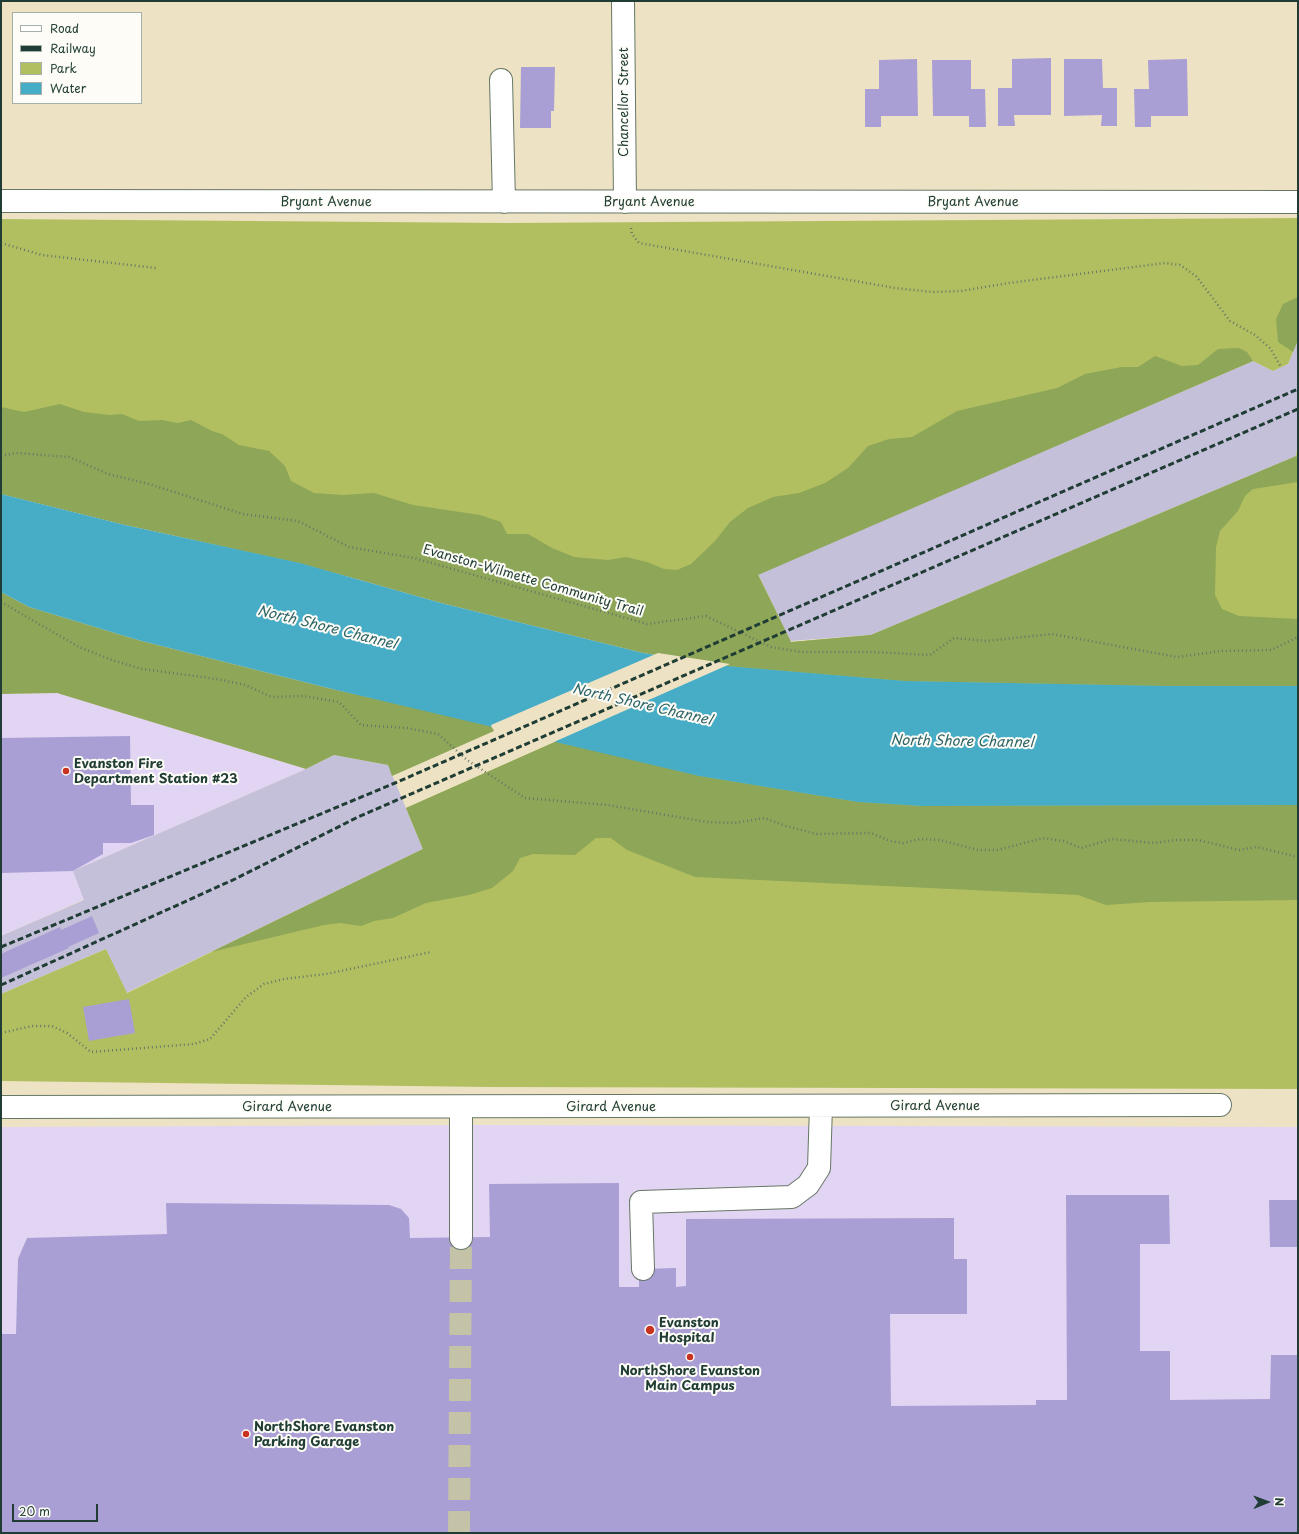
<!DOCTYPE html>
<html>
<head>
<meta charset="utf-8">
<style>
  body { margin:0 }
  #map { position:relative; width:1299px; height:1534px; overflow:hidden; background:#ede3c4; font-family:"Playpen Sans",sans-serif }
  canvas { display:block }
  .frame { position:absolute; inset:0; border:2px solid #1f3d34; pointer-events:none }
  .legend { position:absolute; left:12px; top:12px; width:130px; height:92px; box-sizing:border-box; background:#fdfcf7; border:1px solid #a4b0a9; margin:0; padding:5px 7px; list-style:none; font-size:12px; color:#1f3d34 }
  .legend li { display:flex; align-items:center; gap:8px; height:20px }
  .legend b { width:20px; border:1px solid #a4b0a9 }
  .north { position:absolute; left:1247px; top:1482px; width:40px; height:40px; -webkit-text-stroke:3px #fdfcf7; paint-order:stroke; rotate:89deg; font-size:11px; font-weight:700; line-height:16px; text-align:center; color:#1f3d34 }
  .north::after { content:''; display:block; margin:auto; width:14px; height:18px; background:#1f3d34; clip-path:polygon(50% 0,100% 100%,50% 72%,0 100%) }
  .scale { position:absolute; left:12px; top:1504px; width:86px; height:18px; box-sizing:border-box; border:2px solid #1f3d34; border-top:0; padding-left:5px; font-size:12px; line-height:14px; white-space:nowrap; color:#1f3d34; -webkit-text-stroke:3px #fdfcf7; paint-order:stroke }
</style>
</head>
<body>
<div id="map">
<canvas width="1299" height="1534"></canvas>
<div class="frame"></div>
<ul class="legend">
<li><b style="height:5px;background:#fff"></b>Road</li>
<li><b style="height:5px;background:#1f3d34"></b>Railway</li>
<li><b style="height:11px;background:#b2bf61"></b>Park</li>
<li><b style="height:11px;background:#47acc6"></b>Water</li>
</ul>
<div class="north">N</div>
<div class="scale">20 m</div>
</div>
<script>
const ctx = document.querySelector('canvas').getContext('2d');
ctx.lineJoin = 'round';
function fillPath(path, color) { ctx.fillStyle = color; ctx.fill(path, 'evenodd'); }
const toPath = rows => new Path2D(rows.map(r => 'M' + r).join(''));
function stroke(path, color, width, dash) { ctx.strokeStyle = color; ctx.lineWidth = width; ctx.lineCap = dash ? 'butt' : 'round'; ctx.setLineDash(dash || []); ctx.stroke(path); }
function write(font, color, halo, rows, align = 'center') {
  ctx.font = font + ' "Playpen Sans",sans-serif'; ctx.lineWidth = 4; ctx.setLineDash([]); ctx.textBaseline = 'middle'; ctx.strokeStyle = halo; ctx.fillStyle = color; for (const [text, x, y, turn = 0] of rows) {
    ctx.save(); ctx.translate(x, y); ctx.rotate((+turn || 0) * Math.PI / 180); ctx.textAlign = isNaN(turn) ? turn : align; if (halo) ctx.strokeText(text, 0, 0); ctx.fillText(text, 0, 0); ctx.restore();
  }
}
fillPath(toPath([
  [57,693,306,769,73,871,85,899,1,936,1,694],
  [473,1125,1298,1127,1298,1533,1,1533,1,1127]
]), '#e2d4f3');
fillPath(toPath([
  [1298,340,1298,441,1296,456,871,635,790,641,758,574,1253,361,1273,371,1281,367,1288,364],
  [334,755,388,765,423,849,126,993,106,949,1,994,1,936,84,900,73,871,306,769]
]), '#c5c0da');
fillPath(toPath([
  [1298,218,1298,340,1288,364,1273,371,1253,361,758,574,791,642,871,635,1296,457,1298,441,1298,1089,489,1087,1,1081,1,994,106,949,127,993,423,849,406,808,726,666,1,494,1,219,507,223]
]), '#b2bf61');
fillPath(toPath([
  [1298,297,1298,340,1293,352,1278,342,1276,319,1283,304],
  [1239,348,1247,352,1253,361,758,575,791,642,871,635,1296,456,1298,459,1298,482,1253,489,1245,496,1238,511,1220,531,1216,547,1215,595,1222,609,1239,616,1298,619,1298,686,1168,686,905,681,727,666,643,653,441,603,300,563,125,525,1,494,1,407,24,412,60,404,84,412,110,415,122,414,139,421,162,420,178,423,191,420,212,431,222,434,239,445,269,451,285,466,291,481,314,493,343,495,374,493,413,505,480,515,501,522,507,534,528,534,552,548,574,557,608,560,626,557,647,562,664,569,677,570,691,564,715,541,730,522,748,508,773,497,799,493,825,483,848,468,868,446,889,439,912,437,957,411,1057,388,1085,374,1122,367,1138,367,1155,356,1182,366,1198,365,1218,349],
  [1,592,29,607,138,640,328,688,491,725,494,731,392,776,388,765,334,755,306,769,57,693,1,694],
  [557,741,699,776,858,802,921,806,1298,805,1298,900,1150,902,1106,905,1078,895,695,877,627,850,611,838,596,838,575,855,533,854,520,858,513,871,492,888,469,895,426,903,393,918,374,921,361,926,340,923,324,925,211,952,423,849,406,808]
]), '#8da657');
fillPath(toPath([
  [1,494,125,525,300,563,441,603,643,653,727,666,905,681,1168,686,1298,686,1298,805,921,806,858,802,699,776,328,688,138,640,29,607,1,592]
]), '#47acc6');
fillPath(toPath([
  [658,653,730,664,554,742,492,728,491,725]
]), '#ede3c4');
fillPath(toPath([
  [1051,58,1051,115,1014,115,1015,126,998,126,998,88,1012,88,1012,59],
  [917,59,918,116,881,116,881,127,865,127,865,89,879,89,879,60],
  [1064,59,1102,59,1103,88,1117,88,1117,126,1101,126,1102,115,1064,116],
  [1187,59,1188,116,1151,116,1151,127,1135,127,1134,89,1149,89,1148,60],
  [932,60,971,60,971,89,985,89,986,127,969,127,969,116,933,116],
  [521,67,555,67,554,111,551,111,551,128,520,128],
  [130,736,131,805,154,805,154,835,131,843,103,843,103,854,73,871,1,873,1,738],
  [92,916,99,933,68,947,69,948,1,978,1,954,60,927,61,930],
  [129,999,135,1033,89,1041,83,1007],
  [619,1183,619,1287,639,1287,639,1269,643,1269,676,1268,676,1287,686,1286,686,1219,954,1218,954,1259,967,1259,967,1314,890,1314,891,1406,1036,1405,1036,1400,1067,1400,1066,1195,1169,1195,1170,1244,1140,1244,1140,1351,1170,1351,1170,1400,1270,1399,1271,1355,1298,1355,1298,1533,1,1533,1,1334,16,1334,18,1259,27,1238,167,1234,166,1203,389,1205,401,1209,409,1218,410,1238,490,1237,489,1184],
  [1269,1200,1298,1200,1298,1247,1270,1247]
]), '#aa9fd4');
stroke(toPath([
  [459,1533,461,1238]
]), '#c4c2a7', 22, [22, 11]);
const minor = toPath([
  [623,1,625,202],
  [501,80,504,202],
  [1,201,1298,202],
  [1,1107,1220,1105],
  [461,1238,461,1107],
  [643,1269,641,1202,792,1197,808,1185,819,1168,821,1106]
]);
stroke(minor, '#677766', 24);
stroke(toPath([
  [631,228,632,234,639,243,895,288,932,292,961,291,1009,283,1165,263,1180,265,1196,276,1230,321,1255,335,1270,348,1281,367],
  [1,243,42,255,156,268],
  [1,456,16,453,69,457,108,474,149,484,243,514,298,521,349,547,414,558,647,624,706,616,771,647,801,652,872,652,930,655,954,638,986,641,1052,634,1177,657,1221,651,1271,650,1298,637],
  [1,602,79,647,112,660,142,669,217,679,245,685,272,697,303,696,339,702,361,725,407,728,438,734,467,760,525,798,608,805,707,822,735,823,764,818,786,826,817,834,871,833,890,841,903,843,920,839,939,840,978,850,998,850,1043,838,1063,841,1081,848,1112,839,1154,843,1176,840,1198,840,1239,850,1257,847,1298,857],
  [1,1033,32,1026,52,1026,67,1033,91,1052,194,1044,210,1039,246,997,264,984,284,979,326,974,431,952]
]), '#677766', 2.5, [1, 3]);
stroke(minor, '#fff', 22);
stroke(toPath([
  [1,947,395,783,1298,389],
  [1,985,235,879,358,817,1298,409]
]), '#1f3d34', 3, [6, 3]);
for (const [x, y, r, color] of [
  [66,771,4,"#c8321e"],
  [650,1330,5,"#c8321e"],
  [690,1357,4,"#c8321e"],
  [246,1434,4,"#c8321e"]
]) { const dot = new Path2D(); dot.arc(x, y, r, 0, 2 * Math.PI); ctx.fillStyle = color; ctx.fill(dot); stroke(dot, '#fdfcf7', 1.5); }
write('13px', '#1f3d34', '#fdfcf7', [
  ["Chancellor Street",624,102,-90],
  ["Bryant Avenue",326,202],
  ["Bryant Avenue",649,202],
  ["Bryant Avenue",973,202],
  ["Evanston-Wilmette Community Trail",533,581,16],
  ["Girard Avenue",935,1106],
  ["Girard Avenue",287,1107],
  ["Girard Avenue",611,1107]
]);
write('bold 13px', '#1f3d34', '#fdfcf7', [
  ["Evanston Fire",74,764],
  ["Department Station #23",74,779],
  ["Evanston",659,1323],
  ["Hospital",659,1338],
  ["NorthShore Evanston",690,1371,"center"],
  ["Main Campus",690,1386,"center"],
  ["NorthShore Evanston",254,1427],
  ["Parking Garage",254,1442]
], 'left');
write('italic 14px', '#2d6467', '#fdfcf7', [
  ["North Shore Channel",327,628,14],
  ["North Shore Channel",642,705,13],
  ["North Shore Channel",962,742,1]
]);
</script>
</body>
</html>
